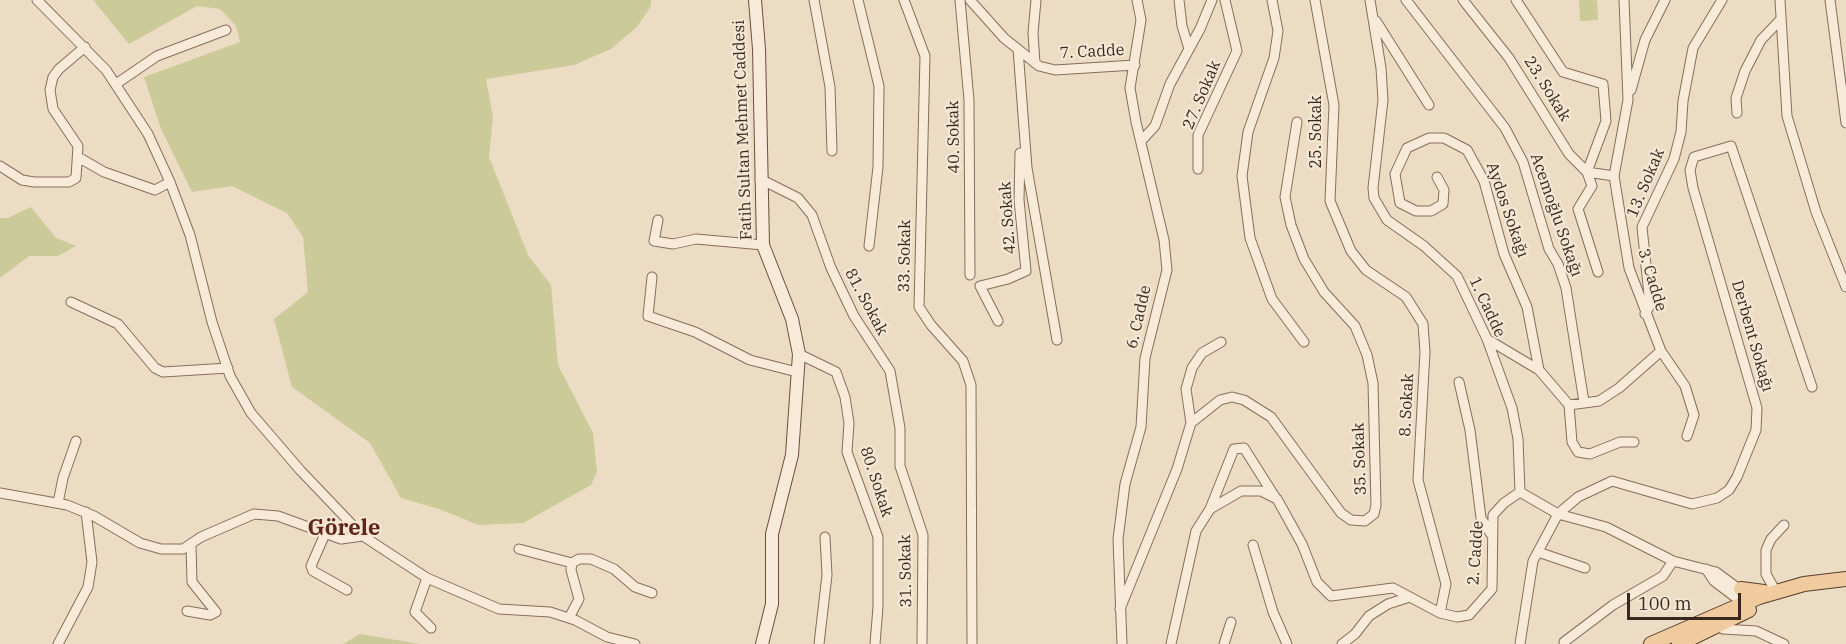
<!DOCTYPE html>
<html>
<head>
<meta charset="utf-8">
<style>
  body { margin:0 }
  #map { position:relative; width:1846px; height:644px; overflow:hidden; background:#eddcc4; font-family:"IBM Plex Serif",serif }
  canvas { display:block }
  .scale { position:absolute; left:1627px; top:593px; width:114px; height:27px; box-sizing:border-box; border:3px solid #38281f; border-top:0; padding-left:8px; font-size:18px; line-height:21px; white-space:nowrap; color:#38281f; -webkit-text-stroke:4px #f4e7d4; paint-order:stroke }
</style>
</head>
<body>
<div id="map">
<canvas width="1846" height="644"></canvas>
<div class="scale">100 m</div>
</div>
<script>
const ctx = document.querySelector('canvas').getContext('2d');
ctx.lineJoin = 'round';
function fillPath(path, color) { ctx.fillStyle = color; ctx.fill(path, 'evenodd'); }
const toPath = rows => new Path2D(rows.map(r => 'M' + r).join(''));
function stroke(path, color, width, dash) { ctx.strokeStyle = color; ctx.lineWidth = width; ctx.lineCap = dash ? 'butt' : 'round'; ctx.setLineDash(dash || []); ctx.stroke(path); }
function write(font, color, halo, rows, align = 'center') {
  ctx.font = font + ' "IBM Plex Serif",serif'; ctx.lineWidth = 4.5; ctx.setLineDash([]); ctx.textBaseline = 'middle'; ctx.strokeStyle = halo; ctx.fillStyle = color; for (const [text, x, y, turn = 0] of rows) {
    ctx.save(); ctx.translate(x, y); ctx.rotate((+turn || 0) * Math.PI / 180); ctx.textAlign = isNaN(turn) ? turn : align; if (halo) ctx.strokeText(text, 0, 0); ctx.fillText(text, 0, 0); ctx.restore();
  }
}
fillPath(toPath([
  [93,0,651,0,651,6,637,27,611,49,574,65,486,79,493,117,489,157,528,255,551,285,558,365,593,433,597,472,591,485,523,523,479,525,439,509,401,498,370,443,292,387,274,319,308,292,303,237,287,213,232,186,192,192,161,129,144,77,240,42,236,26,220,9,197,6,129,44],
  [1579,0,1597,0,1598,20,1580,21],
  [31,207,56,238,76,246,58,256,29,256,0,278,0,218,8,218],
  [360,634,420,644,343,644]
]), '#cbca99');
const minor = toPath([
  [37,0,106,70,148,134,170,182,190,235,212,322,230,376,251,413,300,470,363,536,427,578,499,609,550,612,575,620,607,637,635,644],
  [814,0,830,87,832,151],
  [858,0,879,86,878,167,869,246],
  [904,0,925,56,919,307,931,325,963,361,971,385,972,644],
  [960,0,969,100,970,275],
  [970,0,1004,38,1039,66,1055,70,1135,65],
  [1179,0,1182,26,1189,49],
  [1272,0,1278,31,1274,58,1248,132,1242,176,1250,238,1272,299,1304,342],
  [1315,0,1334,105,1330,201,1351,251,1366,270,1406,297,1423,324,1425,352,1418,480,1446,584,1440,613],
  [1370,0,1381,68,1383,100,1373,188,1374,198,1387,220,1424,246,1457,276,1487,339,1512,408,1518,439,1520,492,1558,514,1606,527,1673,561,1716,572,1743,592],
  [1406,0,1505,128,1523,162,1549,249,1558,264,1566,288,1584,402],
  [1463,0,1509,58,1569,154,1587,172,1614,176],
  [1516,0,1563,72,1603,84,1606,121,1587,172,1592,186,1578,209,1598,272],
  [1780,0,1787,116,1816,212,1846,287],
  [1830,0,1846,123],
  [1376,21,1429,105],
  [1018,49,1027,168,1057,340],
  [1035,63,1033,33,1036,0],
  [116,84,157,56,226,30],
  [1631,90,1645,40,1665,0],
  [1737,113,1736,98,1745,71,1761,40,1781,19],
  [1142,140,1155,126,1170,84,1200,29,1212,0],
  [78,157,104,172,155,190,170,182],
  [0,166,22,180,34,182,69,182,76,178,78,146,53,109,50,90,53,77,59,69,85,47],
  [1198,169,1198,135,1237,51,1225,0],
  [1437,177,1444,190,1443,204,1431,211,1416,211,1400,203,1395,174,1407,148,1429,138,1444,138,1467,150,1484,181,1504,254,1527,307,1539,370],
  [760,179,798,198,812,215,831,268,854,316,890,371,900,428,900,466,923,535,922,644],
  [658,220,654,241,673,244,696,239,763,245],
  [652,277,648,316,695,332,750,360,797,372],
  [71,302,118,324,155,368,163,372,228,368],
  [1645,314,1650,305,1642,227,1674,159,1681,132,1683,101,1693,48,1722,0],
  [998,321,980,286,1008,279,1026,271,1019,200,1020,153],
  [1487,339,1539,370,1569,405,1599,401,1619,388,1661,351,1629,268,1614,176,1628,100,1624,0],
  [1661,351,1685,386,1694,415,1687,436],
  [799,354,836,372,845,397,849,423,847,452,878,537,878,607,875,644],
  [1459,382,1470,430,1481,518,1491,534],
  [1569,405,1572,442,1578,452,1590,454,1620,442,1634,442],
  [1191,423,1186,389,1192,368,1202,353,1221,342],
  [0,493,67,505,94,516,140,543,161,549,183,549,201,537,254,514,278,516,341,539,363,536],
  [58,503,63,478,76,441],
  [1210,509,1234,449,1244,448,1275,497],
  [325,534,311,566,313,571,347,590],
  [1253,545,1273,612,1287,644],
  [519,549,572,563],
  [1538,552,1585,568],
  [1706,569,1714,581,1743,603],
  [427,578,415,612,431,628],
  [1776,592,1766,574,1766,550,1771,539,1784,525],
  [1120,609,1177,469,1191,423,1220,400,1232,397,1244,400,1271,417,1341,513,1351,520,1365,521,1374,514,1376,505,1373,383,1367,355,1355,326,1324,292,1304,259,1291,225,1285,197,1297,122],
  [187,611,210,615,216,612,192,582,191,545],
  [569,618,579,599,571,570,572,563,579,559,591,559,614,569,635,587,652,593],
  [1717,626,1723,629,1756,631,1784,644],
  [1564,642,1613,605,1663,576,1673,561],
  [58,644,88,587,92,562,86,512],
  [819,644,827,575,825,537],
  [1122,644,1118,539,1125,484,1141,427,1145,358,1167,270,1164,240,1136,122,1130,88,1141,20,1137,0],
  [1171,644,1196,531,1210,509,1241,491,1261,491,1277,499,1302,544,1317,582,1331,596,1393,588,1440,613,1457,617,1469,615,1492,589,1493,515,1504,503,1520,492],
  [1224,644,1231,622],
  [1342,644,1355,634,1369,616,1388,604,1410,597],
  [1520,644,1533,561,1558,514,1578,497,1612,481,1692,504,1717,498,1729,490,1737,477,1756,430,1757,408,1693,188,1690,170,1694,157,1731,146,1812,387]
]);
const secondary = toPath([
  [755,0,759,49,763,245,792,319,799,354,792,455,772,534,772,604,762,644]
]);
const primary = toPath([
  [1741,589,1764,592],
  [1651,644,1759,597,1804,584,1846,579],
  [1679,644,1749,610]
]);
stroke(minor, '#876d5b', 11);
stroke(secondary, '#694e3e', 14);
stroke(primary, '#553c2f', 16);
stroke(minor, '#f8ead8', 9);
stroke(secondary, '#f8ead8', 12);
stroke(primary, '#efcb9e', 14);
write('16px', '#38281f', '#f4e7d4', [
  ["7. Cadde",1092,52,-3],
  ["23. Sokak",1547,89,58],
  ["27. Sokak",1202,95,-67],
  ["Fatih Sultan Mehmet Caddesi",743,130,-92],
  ["25. Sokak",1316,132,-90],
  ["40. Sokak",954,137,-91],
  ["13. Sokak",1646,183,-67],
  ["Aydos Sokağı",1507,210,71],
  ["Acemoğlu Sokağı",1556,215,71],
  ["42. Sokak",1008,218,-94],
  ["33. Sokak",905,256,-89],
  ["3. Cadde",1652,280,73],
  ["81. Sokak",866,302,62],
  ["1. Cadde",1487,307,65],
  ["6. Cadde",1139,317,-77],
  ["Derbent Sokağı",1752,336,74],
  ["8. Sokak",1407,405,-87],
  ["35. Sokak",1360,459,-92],
  ["80. Sokak",876,482,72],
  ["2. Cadde",1476,553,-86],
  ["31. Sokak",906,571,-91]
]);
write('bold 22px', '#63251f', '#f4e7d4', [
  ["Görele",344,529]
]);
</script>
</body>
</html>
